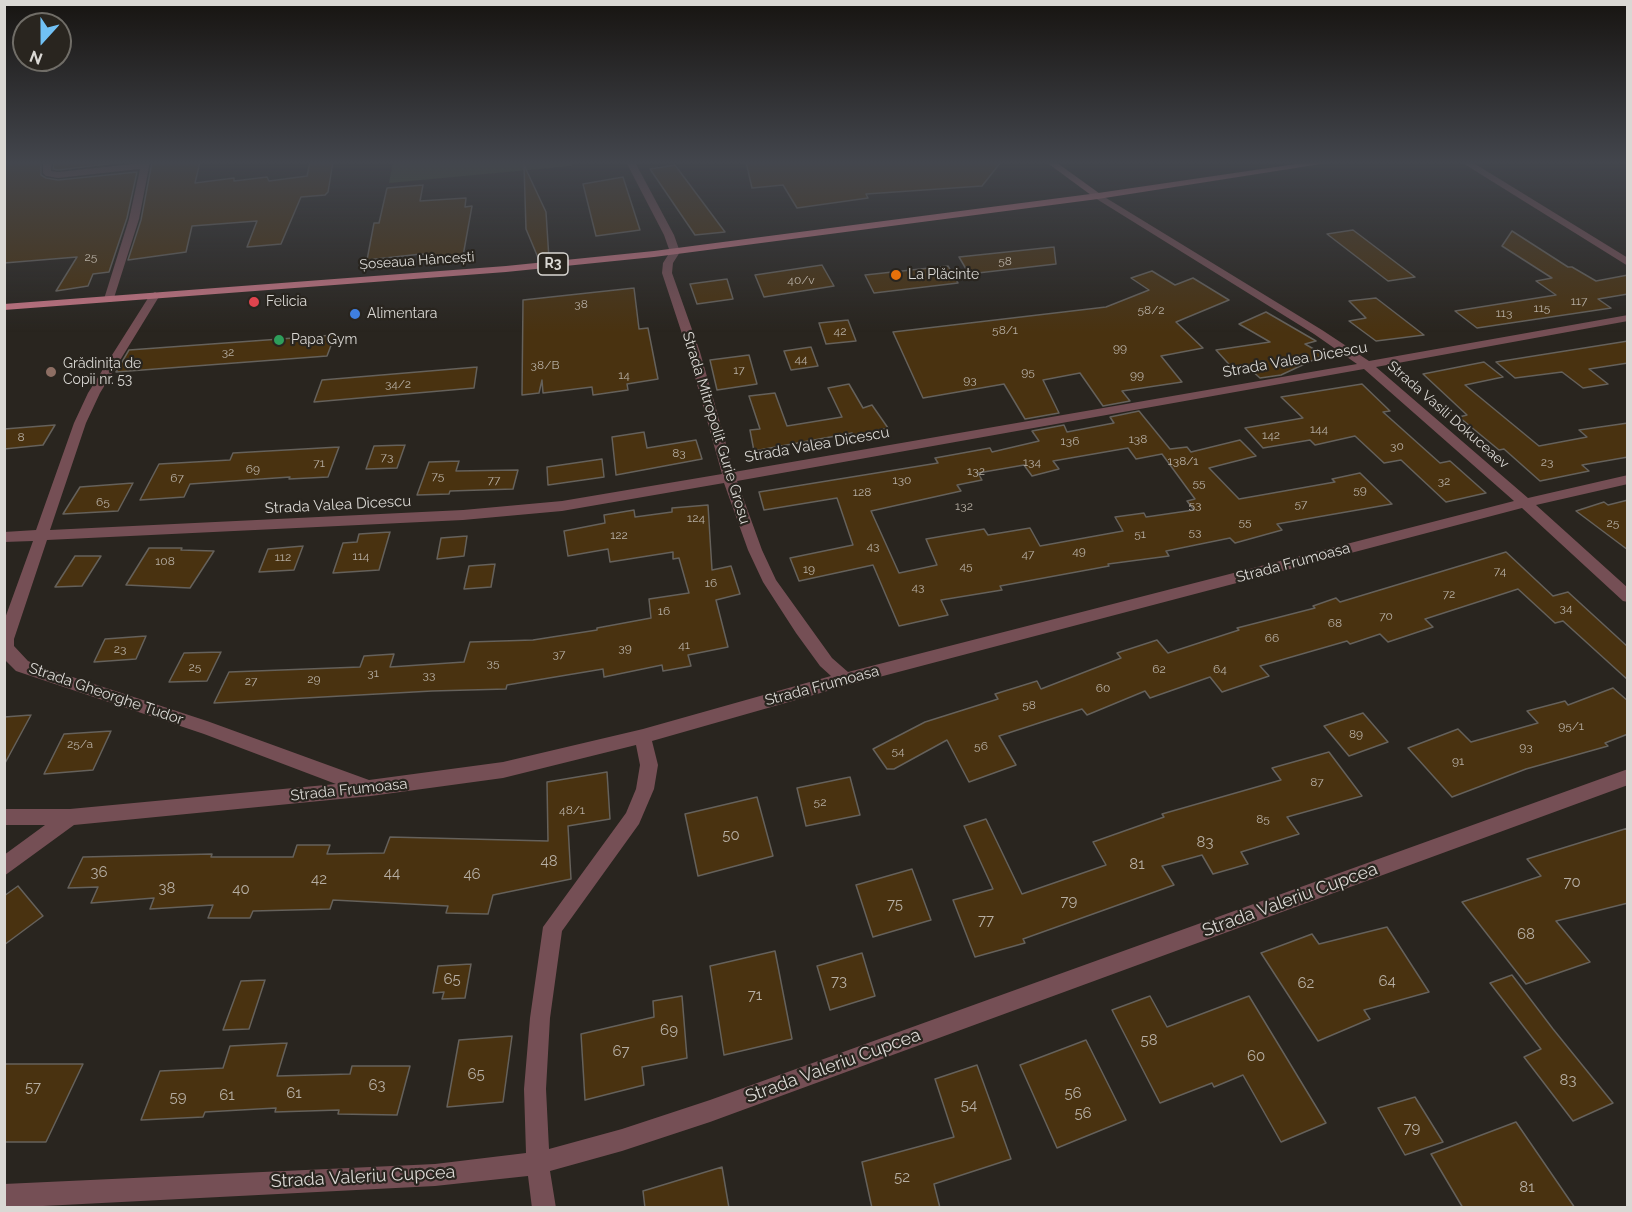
<!DOCTYPE html>
<html>
<head>
<meta charset="utf-8">
<style>
  body { margin:0 }
  #map { position:relative; width:1632px; height:1212px; overflow:hidden; background:#29251f; font-family:Raleway,sans-serif }
  canvas { display:block }
  .frame { position:absolute; inset:0; border:6px solid #dad8d4; pointer-events:none }
  .north { position:absolute; left:12px; top:12px; width:60px; height:60px; box-sizing:border-box; background:#29251f; border:2px solid #706d67; border-radius:50%; rotate:201deg; font-size:16px; font-weight:700; line-height:24px; text-align:center; color:#dad8d4 }
  .north::after { content:''; display:block; margin:auto; width:21px; height:27px; background:#71c1f5; clip-path:polygon(50% 0,100% 100%,50% 72%,0 100%) }
</style>
</head>
<body>
<div id="map">
<canvas width="1632" height="1212"></canvas>
<div class="frame"></div>
<div class="north">N</div>
</div>
<script>
const ctx = document.querySelector('canvas').getContext('2d');
ctx.lineJoin = 'round';
function fillPath(path, color) { ctx.fillStyle = color; ctx.fill(path, 'evenodd'); }
const toPath = rows => new Path2D(rows.map(r => 'M' + r).join(''));
function stroke(path, color, width, dash) { ctx.strokeStyle = color; ctx.lineWidth = width; ctx.lineCap = dash ? 'butt' : 'round'; ctx.setLineDash(dash || []); ctx.stroke(path); }
function write(font, color, halo, rows, align = 'center') {
  ctx.font = font + ' Raleway,sans-serif'; ctx.lineWidth = 4.5; ctx.setLineDash([]); ctx.textBaseline = 'middle'; ctx.strokeStyle = halo; ctx.fillStyle = color; for (const [text, x, y, turn = 0] of rows) {
    ctx.save(); ctx.translate(x, y); ctx.rotate((+turn || 0) * Math.PI / 180); ctx.textAlign = isNaN(turn) ? turn : align; if (halo) ctx.strokeText(text, 0, 0); ctx.fillText(text, 0, 0); ctx.restore();
  }
}
fillPath(toPath([
  [393,162,571,162,572,166,389,183]
]), '#404d2c');
const building = toPath([
  [4,162,41,162,41,175,46,178,58,180,137,172,127,218,109,272,93,274,88,286,56,291,77,257,4,263,4,162],
  [54,162,125,162,58,170,53,169,54,162],
  [152,162,200,162,195,183,234,178,234,181,267,177,269,181,307,176,310,162,333,162,328,192,325,195,301,197,281,244,247,247,257,221,192,226,186,252,128,260,141,220,152,162],
  [746,162,1001,162,982,186,866,194,868,198,797,208,783,185,752,188,746,162],
  [524,165,546,212,549,259,539,260,526,229,524,165],
  [675,165,725,232,695,235,650,169,675,165],
  [623,177,640,230,596,236,583,184,623,177],
  [423,185,420,201,466,198,465,207,472,206,463,256,448,257,421,254,367,260,374,223,379,223,387,188,423,185],
  [1353,230,1415,277,1388,281,1327,234,1353,230],
  [1512,231,1568,267,1572,267,1596,281,1628,275,1628,294,1598,299,1611,308,1477,328,1455,311,1556,295,1536,281,1552,278,1502,246,1512,231],
  [1054,247,1056,264,969,274,959,257,1054,247],
  [822,265,834,286,764,297,755,275,822,265],
  [948,266,958,283,874,293,865,275,948,266],
  [1152,271,1175,285,1193,278,1229,300,1176,322,1203,348,1161,356,1182,382,1122,391,1130,401,1103,406,1080,373,1043,380,1059,413,1025,419,1004,384,923,398,893,332,1106,307,1149,290,1131,278,1152,271],
  [727,279,733,299,697,304,690,284,727,279],
  [634,288,639,329,648,328,658,379,627,384,628,390,593,395,592,387,543,393,542,380,539,393,522,395,523,300,634,288],
  [1376,298,1424,335,1376,341,1349,321,1366,318,1349,301,1376,298],
  [1266,312,1316,341,1305,344,1324,355,1281,375,1260,378,1251,370,1236,372,1216,350,1270,342,1239,324,1266,312],
  [848,320,856,341,826,344,819,323,848,320],
  [335,335,327,356,116,372,129,350,335,335],
  [1628,341,1628,363,1589,369,1608,384,1583,388,1562,372,1515,378,1496,362,1628,341],
  [811,347,818,366,791,370,784,351,811,347],
  [749,355,757,384,717,390,710,360,749,355],
  [1484,362,1503,377,1465,385,1539,446,1587,437,1579,430,1628,423,1628,457,1582,465,1589,471,1540,481,1504,449,1499,450,1459,417,1467,415,1423,374,1484,362],
  [477,367,474,388,314,402,322,380,477,367],
  [849,384,863,408,872,405,888,428,854,436,852,433,754,451,750,430,760,429,749,396,775,393,787,426,842,417,828,388,849,384],
  [1362,384,1390,411,1383,412,1440,463,1450,461,1486,493,1446,502,1401,460,1384,463,1355,436,1315,445,1310,440,1263,448,1245,428,1303,418,1281,397,1362,384],
  [1139,411,1170,449,1187,447,1191,452,1240,440,1256,456,1209,468,1239,499,1335,482,1332,479,1360,473,1392,504,1277,524,1282,530,1235,543,1230,538,1166,551,1169,556,1108,564,1109,566,1000,586,1002,590,941,600,948,615,899,626,873,565,799,581,790,558,853,545,837,498,764,510,759,492,938,463,935,458,990,448,992,452,1039,441,1032,431,1064,425,1067,432,1114,423,1110,417,1139,411],
  [1128,448,1136,459,1162,454,1195,499,1187,501,1194,510,1146,517,1144,513,1115,517,1123,531,1040,546,1030,528,988,535,984,529,926,539,937,565,899,573,871,511,961,491,957,485,982,480,978,473,1024,465,1032,476,1059,469,1053,461,1128,448],
  [55,425,43,445,4,449,4,429,55,425],
  [644,432,647,448,696,440,702,459,616,475,612,437,644,432],
  [405,445,397,468,366,469,374,446,405,445],
  [339,447,328,477,289,479,290,477,190,484,184,497,140,500,159,464,230,460,233,453,339,447],
  [602,459,604,477,548,485,547,467,602,459],
  [459,461,456,471,518,470,513,489,450,491,449,494,417,495,429,462,459,461],
  [133,483,118,511,63,514,80,487,133,483],
  [1628,500,1628,550,1576,511,1604,502,1608,505,1628,500],
  [708,505,712,570,731,566,740,594,716,600,728,647,688,655,691,666,663,671,662,665,604,677,603,669,507,685,506,689,432,691,214,703,229,672,360,667,364,656,394,654,390,667,464,662,470,642,533,640,597,630,597,628,651,618,649,599,689,593,679,558,673,559,673,552,610,562,608,549,568,556,564,531,605,523,604,515,634,510,635,517,672,512,672,508,708,505],
  [390,532,379,570,333,573,343,543,357,542,359,534,390,532],
  [467,536,464,556,437,559,441,538,467,536],
  [303,546,294,570,259,572,268,549,303,546],
  [149,548,182,548,181,550,214,551,190,588,126,585,149,548],
  [1506,552,1553,596,1568,592,1628,647,1628,680,1563,621,1555,623,1518,589,1425,619,1433,627,1388,642,1380,634,1350,644,1347,641,1260,666,1269,676,1222,692,1210,677,1150,698,1145,691,1087,715,1082,709,999,736,1016,765,969,782,947,740,894,769,887,769,873,749,925,722,998,699,995,694,1037,681,1041,689,1121,658,1117,653,1157,640,1168,653,1239,630,1237,628,1315,608,1313,606,1336,598,1340,602,1506,552],
  [75,556,101,556,82,586,55,587,75,556],
  [495,564,491,587,464,589,469,566,495,564],
  [146,636,136,659,94,662,105,639,146,636],
  [221,652,207,681,169,682,184,653,221,652],
  [1613,688,1628,701,1628,734,1605,743,1608,746,1526,769,1452,797,1408,748,1458,729,1471,742,1538,723,1527,711,1565,701,1568,705,1613,688],
  [1363,713,1388,742,1349,756,1324,726,1363,713],
  [31,715,4,765,4,717,31,715],
  [111,731,93,770,44,774,64,734,111,731],
  [1329,752,1362,796,1287,817,1299,834,1241,852,1248,864,1213,874,1202,855,1162,866,1174,885,1023,939,1025,943,975,957,953,900,993,889,964,826,986,819,1022,894,1106,865,1093,842,1164,817,1162,814,1281,780,1272,768,1329,752],
  [607,772,610,819,568,826,571,879,493,895,488,914,446,913,448,906,333,900,330,909,253,911,250,918,208,918,213,905,150,909,154,898,91,903,98,887,68,888,83,857,212,854,211,857,293,857,297,845,330,845,327,854,384,853,390,837,548,841,547,782,607,772],
  [850,777,860,815,806,826,797,788,850,777],
  [757,797,773,856,698,876,685,814,757,797],
  [1628,828,1628,903,1556,921,1590,962,1526,984,1462,902,1541,876,1527,859,1628,828],
  [912,869,931,920,873,937,856,885,912,869],
  [18,886,43,916,4,945,4,896,18,886],
  [1387,927,1429,992,1364,1010,1370,1019,1318,1041,1261,953,1312,934,1319,944,1387,927],
  [775,951,792,1039,724,1055,710,966,775,951],
  [862,953,875,996,830,1010,817,966,862,953],
  [471,964,465,998,442,999,444,992,433,993,438,966,471,964],
  [1512,975,1553,1029,1613,1103,1573,1121,1524,1057,1541,1049,1490,983,1512,975],
  [265,980,249,1029,223,1030,241,981,265,980],
  [682,996,687,1058,642,1067,644,1085,585,1100,581,1034,654,1017,653,1001,682,996],
  [1150,996,1167,1027,1249,996,1326,1123,1281,1142,1243,1075,1214,1087,1212,1083,1160,1103,1112,1010,1150,996],
  [512,1036,503,1102,447,1107,459,1040,512,1036],
  [1086,1040,1126,1120,1057,1148,1020,1065,1086,1040],
  [287,1043,277,1076,350,1074,352,1066,410,1066,397,1115,338,1114,339,1110,275,1112,276,1108,205,1112,203,1117,141,1120,160,1071,223,1068,230,1046,287,1043],
  [4,1064,83,1064,46,1142,4,1142,4,1064],
  [977,1065,1011,1159,934,1184,940,1208,872,1208,862,1162,954,1137,935,1079,977,1065],
  [1415,1097,1443,1142,1405,1155,1378,1108,1415,1097],
  [1516,1122,1575,1208,1463,1208,1431,1154,1516,1122],
  [722,1167,729,1208,645,1208,643,1191,722,1167]
]);
fillPath(building, '#493210');
stroke(building, '#65615b', 1.5);
fillPath(toPath([
  [43,162,52,162,51,171,58,172,150,162,139,219,113,301,109,302,104,299,129,219,140,169,58,178,46,176,43,173,43,162],
  [626,162,635,162,674,235,680,252,673,263,672,273,700,352,734,472,1357,364,1314,334,1095,198,1093,196,1098,193,1322,330,1369,361,1628,315,1628,321,1376,367,1528,498,1628,475,1628,484,1536,505,1628,588,1628,602,1623,601,1522,508,845,686,652,741,658,765,654,789,639,824,562,931,550,1018,546,1089,549,1149,622,1129,710,1100,1628,769,1628,785,710,1122,622,1151,550,1171,556,1208,532,1208,528,1176,435,1186,4,1208,4,1184,435,1164,526,1153,524,1089,530,1018,543,927,626,813,636,789,640,765,636,745,503,778,371,796,74,825,4,876,4,855,45,825,4,825,4,809,70,809,336,784,204,734,16,671,4,659,4,621,33,541,4,542,4,532,36,530,74,423,88,393,150,295,155,292,160,295,100,393,86,423,50,530,463,510,562,501,722,474,688,352,662,273,663,263,670,252,664,235,626,162],
  [1364,369,1514,501,848,672,832,658,776,580,762,550,737,481,1364,369],
  [724,483,748,550,763,582,796,633,820,666,831,676,643,729,503,762,369,780,207,721,42,667,28,661,14,646,14,639,47,540,463,520,562,511,724,483],
  [1461,162,1472,162,1628,258,1628,266,1461,162]
]), '#754f55');
fillPath(toPath([
  [1046,162,1056,162,1103,196,1095,198,1046,162]
]), '#a2656f');
fillPath(toPath([
  [1309,162,1334,162,1098,199,654,257,506,272,4,310,4,304,506,266,654,251,1098,193,1309,162]
]), '#c57583');
const sky = ctx.createLinearGradient(0, 0, 0, 332);
sky.addColorStop(0, '#171411');
sky.addColorStop(0.49, '#43464d');
sky.addColorStop(1, '#43464d00');
ctx.fillStyle = sky;
ctx.fillRect(0, 0, 1632, 332);
for (const [x, y, r, color] of [
  [896,275,6,"#e8710a"],
  [254,302,6,"#e0444e"],
  [355,314,6,"#3f7fe0"],
  [279,340,6,"#2e9e5b"],
  [51,372,6,"#8d6e63"]
]) { const dot = new Path2D(); dot.arc(x, y, r, 0, 2 * Math.PI); ctx.fillStyle = color; ctx.fill(dot); stroke(dot, '#29251f', 2); }
write('12px', '#b6aea3', null, [
  ["25",91,257],
  ["58",1005,261],
  ["40/v",801,280],
  ["117",1579,301],
  ["38",581,304],
  ["115",1542,308],
  ["58/2",1151,310],
  ["113",1504,313],
  ["58/1",1005,330],
  ["42",840,331],
  ["99",1120,348],
  ["32",228,352],
  ["44",801,359],
  ["38/B",545,365],
  ["17",739,370],
  ["95",1028,372],
  ["14",624,375],
  ["99",1137,375],
  ["93",970,380],
  ["34/2",398,384],
  ["144",1319,429],
  ["142",1271,435],
  ["8",21,437],
  ["138",1138,439],
  ["136",1070,441],
  ["30",1397,446],
  ["83",679,453],
  ["73",387,457],
  ["138/1",1183,461],
  ["134",1032,462],
  ["23",1547,462],
  ["71",319,463],
  ["69",253,469],
  ["132",976,471],
  ["75",438,476],
  ["67",177,478],
  ["77",494,480],
  ["130",902,480],
  ["32",1444,481],
  ["55",1199,483],
  ["59",1360,490],
  ["128",862,492],
  ["65",103,502],
  ["57",1301,504],
  ["53",1195,505],
  ["132",964,506],
  ["124",696,518],
  ["55",1245,522],
  ["25",1613,523],
  ["53",1195,532],
  ["51",1140,534],
  ["122",619,535],
  ["43",873,546],
  ["49",1079,551],
  ["47",1028,554],
  ["114",361,556],
  ["112",283,557],
  ["108",165,561],
  ["45",966,566],
  ["19",809,569],
  ["74",1500,571],
  ["16",711,583],
  ["43",918,587],
  ["72",1449,594],
  ["34",1566,608],
  ["16",664,611],
  ["70",1386,616],
  ["68",1335,623],
  ["66",1272,638],
  ["41",684,645],
  ["39",625,648],
  ["23",120,649],
  ["37",559,654],
  ["35",493,663],
  ["25",195,667],
  ["62",1159,669],
  ["64",1220,669],
  ["31",373,673],
  ["33",429,675],
  ["29",314,679],
  ["27",251,681],
  ["60",1103,688],
  ["58",1029,705],
  ["95/1",1571,726],
  ["89",1356,734],
  ["25/a",80,744],
  ["56",981,746],
  ["93",1526,747],
  ["54",898,751],
  ["91",1458,761],
  ["87",1317,782],
  ["52",820,802],
  ["48/1",572,810],
  ["85",1263,819]
]);
write('14px', '#dad8d4', '#29251f', [
  ["Șoseaua Hâncești",417,261,-4],
  ["Strada Vasili Dokuceaev",1448,415,41]
]);
for (const [x, y, w] of [
  [553,264,30]
]) { const box = new Path2D(); box.roundRect(x - w / 2, y - 11, w, 22, 4.5); ctx.fillStyle = '#29251f'; ctx.fill(box); stroke(box, '#dad8d4', 1.5); }
write('bold 14px', '#dad8d4', null, [
  ["R3",553,264]
]);
write('14px', '#dad8d4', '#29251f', [
  ["La Plăcinte",908,275],
  ["Felicia",266,302],
  ["Alimentara",367,314],
  ["Papa Gym",291,340],
  ["Grădinița de",63,364],
  ["Copii nr. 53",63,380]
], 'left');
write('15px', '#dad8d4', '#29251f', [
  ["Strada Valea Dicescu",1295,360,-10],
  ["Strada Mitropolit Gurie Grosu",716,428,73],
  ["Strada Valea Dicescu",817,445,-10],
  ["Strada Valea Dicescu",338,505,-3],
  ["Strada Frumoasa",1293,563,-15],
  ["Strada Frumoasa",822,686,-15],
  ["Strada Gheorghe Tudor",106,694,19],
  ["Strada Frumoasa",349,790,-6]
]);
write('15px', '#b6aea3', null, [
  ["50",731,835],
  ["83",1205,842],
  ["48",549,861],
  ["81",1137,864],
  ["36",99,872],
  ["44",392,873],
  ["46",472,874],
  ["42",319,879],
  ["70",1572,882],
  ["38",167,888],
  ["40",241,889],
  ["79",1069,901],
  ["75",895,904],
  ["77",986,920],
  ["68",1526,934],
  ["65",452,979],
  ["73",839,981],
  ["64",1387,981],
  ["62",1306,983],
  ["71",755,995],
  ["69",669,1030],
  ["58",1149,1040],
  ["67",621,1051],
  ["60",1256,1056],
  ["65",476,1074],
  ["83",1568,1080],
  ["63",377,1085],
  ["57",33,1087],
  ["61",294,1093],
  ["56",1073,1093],
  ["61",227,1095],
  ["59",178,1097],
  ["54",969,1105],
  ["56",1083,1113],
  ["79",1412,1128],
  ["52",902,1177],
  ["81",1527,1187]
]);
write('18px', '#dad8d4', '#29251f', [
  ["Strada Valeriu Cupcea",1290,900,-20],
  ["Strada Valeriu Cupcea",833,1066,-20],
  ["Strada Valeriu Cupcea",363,1177,-3]
]);
</script>
</body>
</html>
